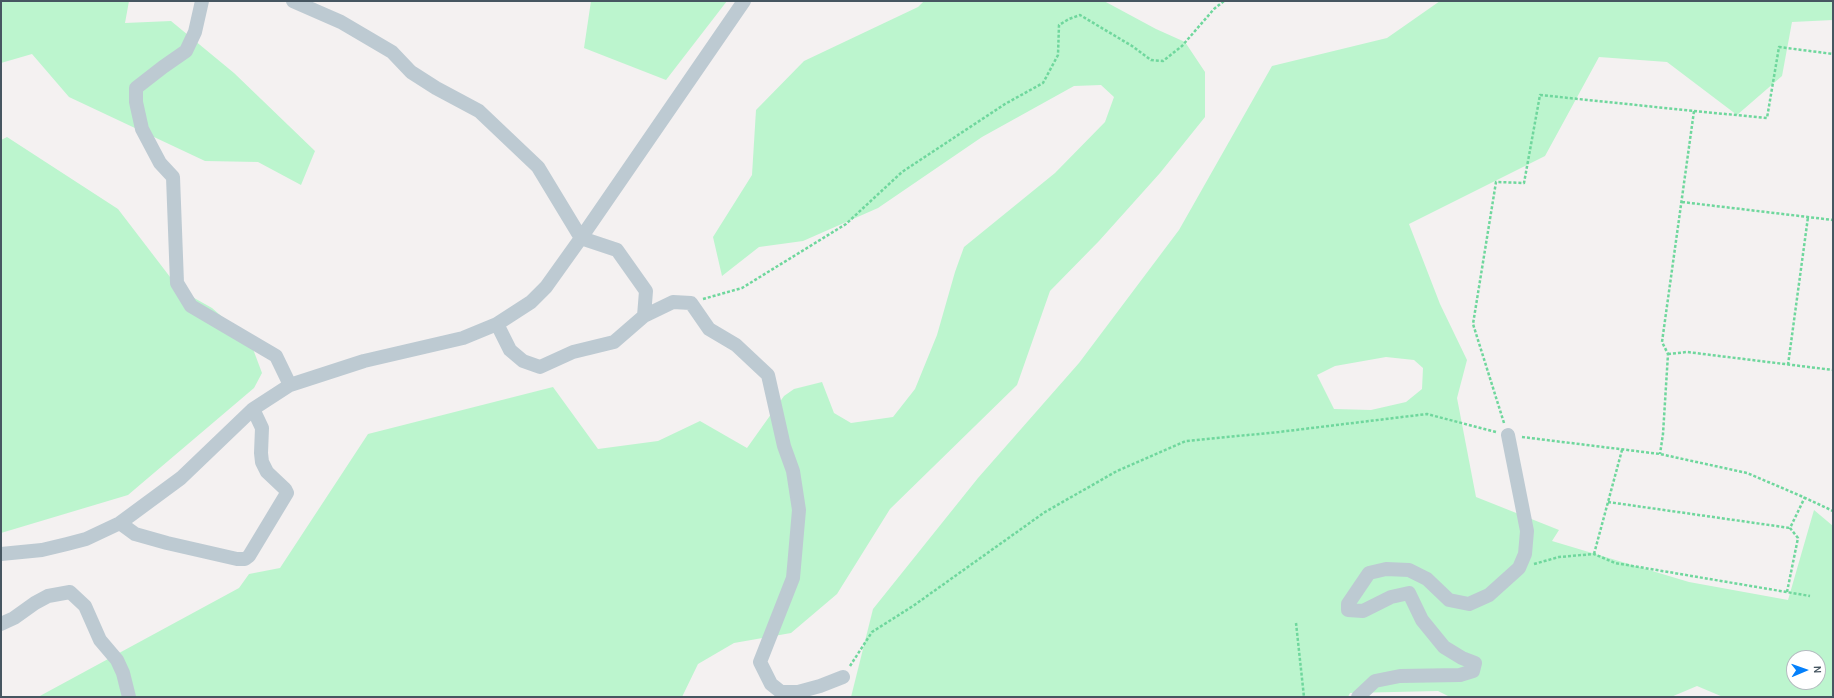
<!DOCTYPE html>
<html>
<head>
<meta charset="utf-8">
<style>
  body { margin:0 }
  #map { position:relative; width:1834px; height:698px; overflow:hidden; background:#f4f1f1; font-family:Karla,sans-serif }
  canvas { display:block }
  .frame { position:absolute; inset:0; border:2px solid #465661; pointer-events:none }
  .north { position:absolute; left:1786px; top:650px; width:40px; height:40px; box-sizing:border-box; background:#fff; border:1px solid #b5bbc0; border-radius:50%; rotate:88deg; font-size:11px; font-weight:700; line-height:16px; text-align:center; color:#465661 }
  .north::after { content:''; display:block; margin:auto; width:14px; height:18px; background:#0480fb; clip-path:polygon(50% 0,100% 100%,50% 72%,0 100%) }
</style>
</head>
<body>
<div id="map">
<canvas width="1834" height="698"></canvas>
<div class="frame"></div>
<div class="north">N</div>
</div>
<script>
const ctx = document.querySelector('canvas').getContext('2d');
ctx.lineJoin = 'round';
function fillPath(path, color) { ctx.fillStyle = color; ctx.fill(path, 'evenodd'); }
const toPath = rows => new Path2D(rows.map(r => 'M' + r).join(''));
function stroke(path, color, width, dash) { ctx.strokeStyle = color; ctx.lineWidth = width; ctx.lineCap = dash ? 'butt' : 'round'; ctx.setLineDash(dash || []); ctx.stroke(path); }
fillPath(toPath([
  [1,1,129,1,125,23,171,21,234,73,315,151,301,185,258,162,205,161,69,97,32,54,1,63],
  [591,1,727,1,666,80,584,48],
  [924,1,1104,1,1156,29,1185,42,1205,72,1205,117,1160,173,1099,241,1050,291,1017,385,890,509,837,594,791,633,734,643,698,664,682,697,38,697,239,588,249,574,280,568,368,434,553,387,598,449,658,441,700,421,747,448,784,396,794,389,822,382,834,413,851,423,893,417,915,389,937,335,955,272,964,247,1055,173,1105,122,1114,97,1101,85,1074,86,982,137,878,208,803,241,759,247,722,276,713,237,752,175,756,110,804,61,918,7],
  [1440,1,1833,1,1833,20,1792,22,1782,76,1737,115,1667,62,1599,57,1545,156,1409,224,1440,304,1467,360,1457,398,1476,497,1559,530,1552,541,1689,582,1788,600,1814,510,1833,526,1833,697,1723,697,1697,686,1671,697,1450,697,1438,691,1350,693,1348,697,851,697,873,609,978,478,1079,363,1179,230,1272,66,1387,38],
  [1386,357,1414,360,1423,368,1422,389,1406,402,1371,410,1334,409,1317,375,1335,366],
  [1794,658,1818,658,1818,682,1794,682],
  [7,137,118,209,180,290,212,308,250,341,262,373,254,388,128,495,1,533,1,140]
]), '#bcf5ce');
stroke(toPath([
  [1694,111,1767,118,1779,47,1833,54],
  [1682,202,1833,220],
  [703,299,742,288,846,224,902,172,1005,104,1043,83,1058,55,1059,25,1069,19,1080,15,1132,46,1151,60,1163,61,1182,46,1214,9,1224,1],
  [1668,354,1687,352,1833,370],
  [1788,365,1808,217],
  [1504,423,1473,324,1496,182,1524,183,1540,95,1694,111,1662,342,1668,354,1663,434,1660,454],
  [1522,437,1660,454,1747,473,1801,496,1833,511],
  [1608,502,1790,528],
  [1594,554,1622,450],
  [1534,564,1559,557,1594,554,1615,563,1810,596],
  [1787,592,1798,538,1790,528,1805,497],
  [1296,623,1304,697],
  [850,666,872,632,913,606,1045,512,1117,471,1186,441,1279,432,1427,414,1496,432]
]), '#6fd79d', 2.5, [3, 2]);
stroke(toPath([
  [202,1,195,32,186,51,163,67,136,88,136,102,142,129,160,163,173,177,177,283,191,306,276,356,290,385],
  [293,1,341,22,392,52,411,72,436,88,479,111,538,167,581,238,617,250,646,291,644,316],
  [497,324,510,350,523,361,540,367,573,352,614,342,644,316,673,302,691,303,709,329,736,345,768,375,784,446,793,471,799,510,793,578,760,662,771,684,781,692,798,692,820,686,843,677],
  [120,523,135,534,167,543,237,559,245,559,249,556,287,493,285,489,267,472,262,462,261,453,262,428,253,409],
  [1,554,42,550,67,544,86,539,120,523,181,478,253,409,290,385,364,361,463,338,497,324,531,302,546,287,581,238,744,1],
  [1,624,14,618,35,603,48,596,70,592,85,606,100,640,117,660,123,673,129,697],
  [1358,697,1375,681,1400,676,1460,675,1473,671,1475,663,1462,658,1444,647,1422,620,1409,593,1391,597,1363,611,1348,610,1348,604,1369,573,1386,569,1409,570,1427,579,1449,600,1469,604,1489,595,1519,568,1525,554,1527,531,1508,435]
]), '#bdcad2', 14);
</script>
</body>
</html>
